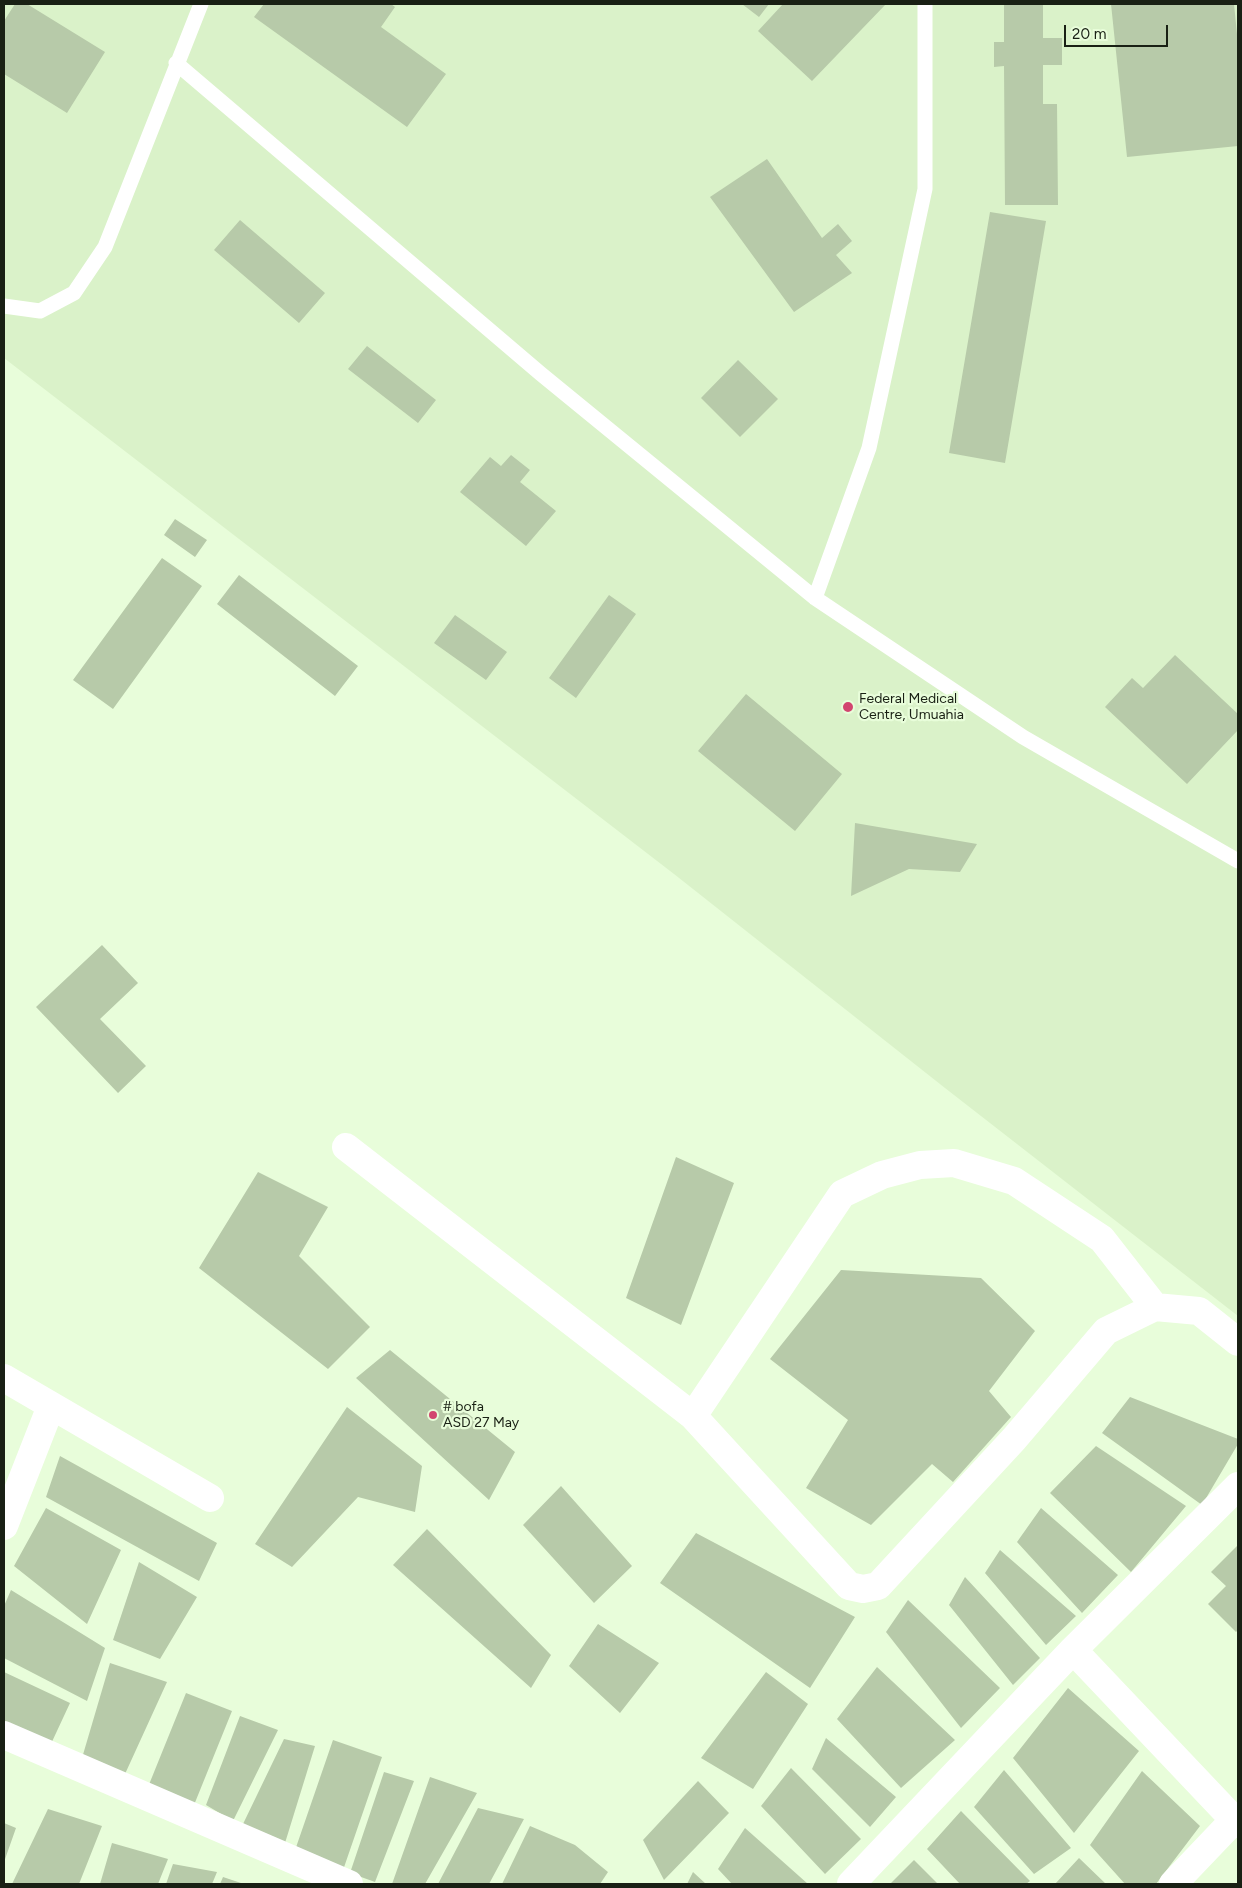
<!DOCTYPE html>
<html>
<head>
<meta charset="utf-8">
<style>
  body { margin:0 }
  #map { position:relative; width:1242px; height:1888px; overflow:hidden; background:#e8fdda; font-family:Figtree,sans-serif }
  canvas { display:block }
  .frame { position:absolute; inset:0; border:5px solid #192014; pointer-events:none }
  .scale { position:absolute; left:1064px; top:25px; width:104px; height:22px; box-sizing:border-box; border:2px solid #192014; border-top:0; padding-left:6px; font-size:15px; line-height:18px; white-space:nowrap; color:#192014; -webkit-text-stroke:4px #e8fdda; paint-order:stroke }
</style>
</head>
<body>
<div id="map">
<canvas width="1242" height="1888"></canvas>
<div class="frame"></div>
<div class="scale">20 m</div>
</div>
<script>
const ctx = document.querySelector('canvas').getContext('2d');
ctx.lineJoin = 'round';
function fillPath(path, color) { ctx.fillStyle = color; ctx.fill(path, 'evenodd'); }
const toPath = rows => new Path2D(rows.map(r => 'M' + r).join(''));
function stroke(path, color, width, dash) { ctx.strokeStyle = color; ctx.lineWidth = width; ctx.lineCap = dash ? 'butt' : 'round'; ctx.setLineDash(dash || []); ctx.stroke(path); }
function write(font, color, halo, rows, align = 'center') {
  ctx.font = font + ' Figtree,sans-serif'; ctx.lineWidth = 4.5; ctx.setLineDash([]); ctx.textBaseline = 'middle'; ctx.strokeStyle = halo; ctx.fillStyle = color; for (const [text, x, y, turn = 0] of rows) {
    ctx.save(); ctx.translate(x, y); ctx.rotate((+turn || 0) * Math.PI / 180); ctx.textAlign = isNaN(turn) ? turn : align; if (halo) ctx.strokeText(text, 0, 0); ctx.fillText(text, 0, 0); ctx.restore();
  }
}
fillPath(toPath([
  [4,4,1238,4,1238,1316,945,1088,674,874,4,358]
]), '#daf2c9');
fillPath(toPath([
  [15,4,27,4,105,52,67,113,4,74,4,21],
  [264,4,391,4,395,7,381,27,446,74,407,127,254,17],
  [742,4,769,4,759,17],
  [783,4,886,4,812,81,758,31],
  [1004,4,1043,4,1043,38,1062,38,1062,65,1043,65,1043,104,1057,104,1058,205,1005,205,1004,66,994,67,994,42,1004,42],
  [1111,4,1234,4,1238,44,1238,146,1127,157],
  [767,159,822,238,838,224,852,241,836,255,852,273,794,312,710,197],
  [990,212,1046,221,1005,463,949,453],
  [240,220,325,293,299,323,214,250],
  [367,346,436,400,418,423,348,369],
  [738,360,778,399,740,437,701,398],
  [511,455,530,470,520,482,556,511,526,546,460,492,490,457,501,466],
  [175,519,207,540,195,557,164,535],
  [162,558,202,586,113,709,73,680],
  [239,575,358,666,335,696,217,604],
  [609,595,636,614,576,698,549,678],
  [455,615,507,652,486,680,434,643],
  [1175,655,1238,714,1238,730,1187,784,1105,707,1132,678,1143,688],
  [746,694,842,774,795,831,698,751],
  [855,823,977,844,960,872,909,869,851,896],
  [102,945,138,983,100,1019,146,1066,118,1093,36,1007],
  [676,1157,734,1183,681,1325,626,1298],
  [258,1172,328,1207,299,1256,370,1327,328,1369,199,1268],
  [841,1270,981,1278,1035,1331,989,1391,1011,1417,953,1482,932,1464,871,1525,806,1488,848,1420,770,1359],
  [390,1350,515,1452,489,1500,356,1378],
  [1130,1397,1238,1439,1238,1444,1202,1505,1102,1433],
  [347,1407,422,1466,415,1512,358,1497,292,1567,255,1544],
  [1096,1446,1186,1506,1131,1572,1050,1493],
  [60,1456,217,1543,199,1581,46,1497],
  [561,1486,632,1566,594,1603,523,1525],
  [46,1508,121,1550,87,1624,14,1566],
  [1041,1508,1118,1575,1082,1613,1017,1542],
  [427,1529,551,1655,531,1688,393,1565],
  [696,1533,855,1617,810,1688,660,1583],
  [1238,1545,1238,1630,1236,1632,1208,1604,1226,1586,1211,1572],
  [1000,1550,1076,1616,1046,1645,985,1573],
  [139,1562,197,1597,160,1659,113,1640],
  [965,1577,1040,1658,1013,1685,949,1605],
  [11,1590,105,1648,87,1701,4,1658,4,1606],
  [908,1600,1000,1688,961,1728,886,1632],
  [598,1624,659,1663,620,1713,569,1666],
  [110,1663,167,1682,125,1774,82,1758],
  [877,1667,955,1740,901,1788,837,1719],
  [4,1672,70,1703,50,1746,4,1724],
  [766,1672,808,1704,753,1789,701,1758],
  [1068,1688,1139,1751,1074,1833,1013,1758],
  [186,1693,232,1711,194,1805,148,1787],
  [240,1716,278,1730,233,1821,206,1805],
  [826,1738,896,1797,870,1827,812,1769],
  [284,1739,315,1746,285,1843,243,1824],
  [333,1740,382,1757,341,1876,292,1859],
  [791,1768,861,1839,825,1874,761,1806],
  [1004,1770,1071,1848,1034,1874,974,1807],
  [1142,1771,1200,1826,1156,1884,1125,1884,1090,1845],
  [384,1772,414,1781,375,1882,350,1873],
  [430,1777,477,1793,425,1884,392,1884],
  [698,1781,729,1813,664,1880,643,1840],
  [478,1808,524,1819,489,1884,438,1884],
  [48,1809,102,1826,79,1884,12,1884],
  [961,1811,1030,1881,1026,1884,960,1884,927,1849],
  [4,1823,16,1828,4,1862],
  [530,1826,575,1845,608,1872,600,1884,502,1884],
  [745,1828,808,1884,732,1884,718,1869],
  [112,1843,168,1859,158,1884,100,1884],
  [1079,1858,1106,1884,1055,1884],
  [914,1860,938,1884,890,1884],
  [173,1864,217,1872,212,1884,166,1884],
  [693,1872,706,1884,687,1884],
  [223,1877,244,1884,220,1884]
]), '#b7caa9');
stroke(toPath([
  [176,63,541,374,815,598,1023,737,1238,861],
  [4,306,40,311,74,293,105,247,201,4],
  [815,598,869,448,925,189,925,4]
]), '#fff', 15);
stroke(toPath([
  [346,1147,693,1416,849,1586,863,1589,878,1586,1014,1439,1106,1331,1155,1307,1199,1311,1238,1342],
  [4,1378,210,1498],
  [693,1416,842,1194,882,1175,920,1165,954,1163,1014,1181,1102,1239,1155,1307],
  [4,1526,51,1406],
  [1073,1650,1238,1824],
  [4,1735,349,1884],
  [851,1884,1073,1650,1238,1486],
  [1173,1884,1234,1820]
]), '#fff', 28);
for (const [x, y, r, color] of [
  [848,707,6,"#d2446f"],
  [433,1415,5,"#d2446f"]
]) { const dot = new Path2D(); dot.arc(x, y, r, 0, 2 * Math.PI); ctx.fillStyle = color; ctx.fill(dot); stroke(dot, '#e8fdda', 2); }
write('14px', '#192014', '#e8fdda', [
  ["Federal Medical",859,699],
  ["Centre, Umuahia",859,715],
  ["# bofa",443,1407],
  ["ASD 27 May",443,1423]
], 'left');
</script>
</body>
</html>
